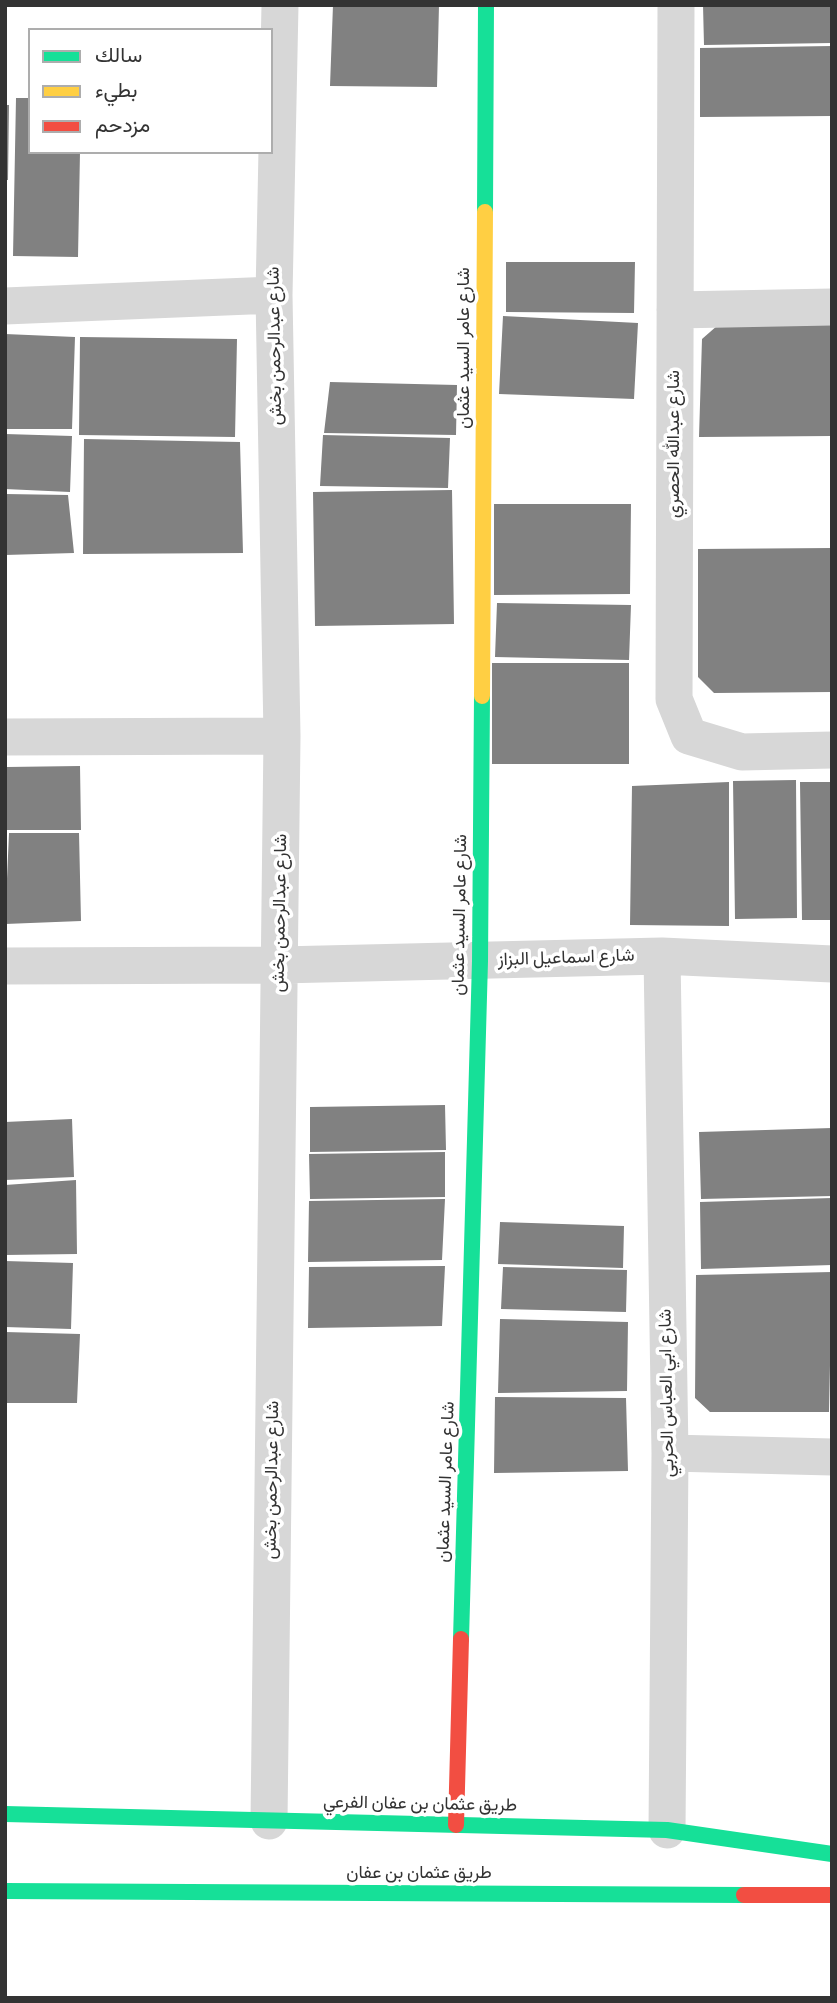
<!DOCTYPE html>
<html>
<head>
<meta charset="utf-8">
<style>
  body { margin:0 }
  #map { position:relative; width:837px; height:2003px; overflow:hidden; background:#fff; font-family:"Source Sans 3",Vazirmatn,sans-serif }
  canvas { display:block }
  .frame { position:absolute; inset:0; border:7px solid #333; pointer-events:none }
  .legend { position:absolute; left:28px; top:28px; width:245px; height:126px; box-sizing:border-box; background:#fff; border:2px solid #adadad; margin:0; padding:9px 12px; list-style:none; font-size:21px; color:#333 }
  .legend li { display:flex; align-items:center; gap:14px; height:35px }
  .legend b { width:35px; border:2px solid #adadad }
</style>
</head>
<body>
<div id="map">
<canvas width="837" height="2003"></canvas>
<div class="frame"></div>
<ul class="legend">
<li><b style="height:9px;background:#16e098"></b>سالك</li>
<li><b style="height:9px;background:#ffcf43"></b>بطيء</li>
<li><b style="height:9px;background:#f24e42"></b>مزدحم</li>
</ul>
</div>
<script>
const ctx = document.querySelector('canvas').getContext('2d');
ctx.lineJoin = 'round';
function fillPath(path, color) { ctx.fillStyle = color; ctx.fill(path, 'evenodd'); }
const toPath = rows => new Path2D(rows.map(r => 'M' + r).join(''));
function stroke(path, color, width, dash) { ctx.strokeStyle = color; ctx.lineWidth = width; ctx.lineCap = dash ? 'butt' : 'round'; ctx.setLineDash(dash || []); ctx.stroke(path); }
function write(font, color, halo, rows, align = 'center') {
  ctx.font = font + ' "Source Sans 3",Vazirmatn,sans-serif'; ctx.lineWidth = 7; ctx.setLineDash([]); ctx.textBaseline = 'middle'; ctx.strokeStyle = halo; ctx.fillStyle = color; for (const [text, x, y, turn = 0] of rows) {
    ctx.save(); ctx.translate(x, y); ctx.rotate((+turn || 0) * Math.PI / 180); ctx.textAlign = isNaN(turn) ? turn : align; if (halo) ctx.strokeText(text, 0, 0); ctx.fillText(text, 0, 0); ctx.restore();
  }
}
fillPath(toPath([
  [333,5,439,5,437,87,330,86],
  [703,5,832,5,832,43,704,45],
  [832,46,832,116,700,117,700,48],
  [16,98,30,98,30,152,80,152,78,257,13,256],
  [5,105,9,105,8,180,5,180],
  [506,262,635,262,634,313,506,312],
  [503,316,638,323,634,399,499,394],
  [832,323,832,436,699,437,702,339,718,325],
  [5,334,75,337,72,429,5,429],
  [80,337,237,339,235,437,79,435],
  [330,382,457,385,456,435,324,433],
  [5,434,72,436,70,492,5,489],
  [323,435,450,438,448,488,320,486],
  [84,439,240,442,243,553,83,554],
  [452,490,454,624,315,626,313,492],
  [5,494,68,495,74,553,5,555],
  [494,504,631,504,630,594,494,595],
  [832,548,832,692,714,693,698,677,698,549],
  [497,603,631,605,629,660,495,657],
  [492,663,629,663,629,764,492,764],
  [80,766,81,830,7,830,7,767],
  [796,780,797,918,735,919,733,781],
  [729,782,729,926,630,925,632,786],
  [800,782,832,782,832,920,802,920],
  [9,833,79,833,81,921,5,924],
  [445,1105,446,1150,310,1152,310,1107],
  [72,1119,74,1177,5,1180,5,1122],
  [832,1128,832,1196,701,1199,699,1132],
  [445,1152,445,1197,310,1199,309,1154],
  [76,1180,77,1254,5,1255,5,1185],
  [832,1198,832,1265,701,1269,700,1202],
  [445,1199,442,1260,308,1262,309,1201],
  [500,1222,624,1226,623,1268,498,1264],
  [5,1261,73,1263,71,1329,5,1327],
  [445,1266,442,1326,308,1328,309,1267],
  [503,1267,627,1270,626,1312,501,1309],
  [832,1272,829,1412,710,1412,695,1398,696,1275],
  [500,1319,628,1322,627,1391,498,1393],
  [5,1332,80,1334,77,1403,5,1403],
  [495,1397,626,1398,628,1471,494,1473]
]), '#818181');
stroke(toPath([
  [676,5,674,699,689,736,742,752,832,750],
  [5,306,274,295],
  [675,310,832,307],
  [5,737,282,736],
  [662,956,670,1453,667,1830],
  [5,966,280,965,662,956,832,964],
  [670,1453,832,1457],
  [269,1821,282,736,274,295,280,5]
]), '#d7d7d7', 37);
stroke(toPath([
  [485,212,486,5],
  [461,1639,480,961,482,696],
  [5,1814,667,1830,832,1854],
  [5,1891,744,1895]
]), '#16e098', 16);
stroke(toPath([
  [482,696,485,212]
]), '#ffcf43', 16);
stroke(toPath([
  [456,1825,461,1639],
  [744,1895,832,1895]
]), '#f24e42', 16);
write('18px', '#333', '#fff', [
  ["شارع عبدالرحمن بخش",276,346,-91],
  ["شارع عامر السيد عثمان",465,348,-90],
  ["شارع عبدالله الحصري",675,444,-90],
  ["شارع عبدالرحمن بخش",281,913,-89],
  ["شارع عامر السيد عثمان",461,915,-89],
  ["شارع اسماعيل البزاز",566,959,-2],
  ["شارع ابي العباس الحربي",668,1393,-91],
  ["شارع عبدالرحمن بخش",273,1480,-89],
  ["شارع عامر السيد عثمان",447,1482,-88],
  ["طريق عثمان بن عفان الفرعي",420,1805,1],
  ["طريق عثمان بن عفان",419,1874]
]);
</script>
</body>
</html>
